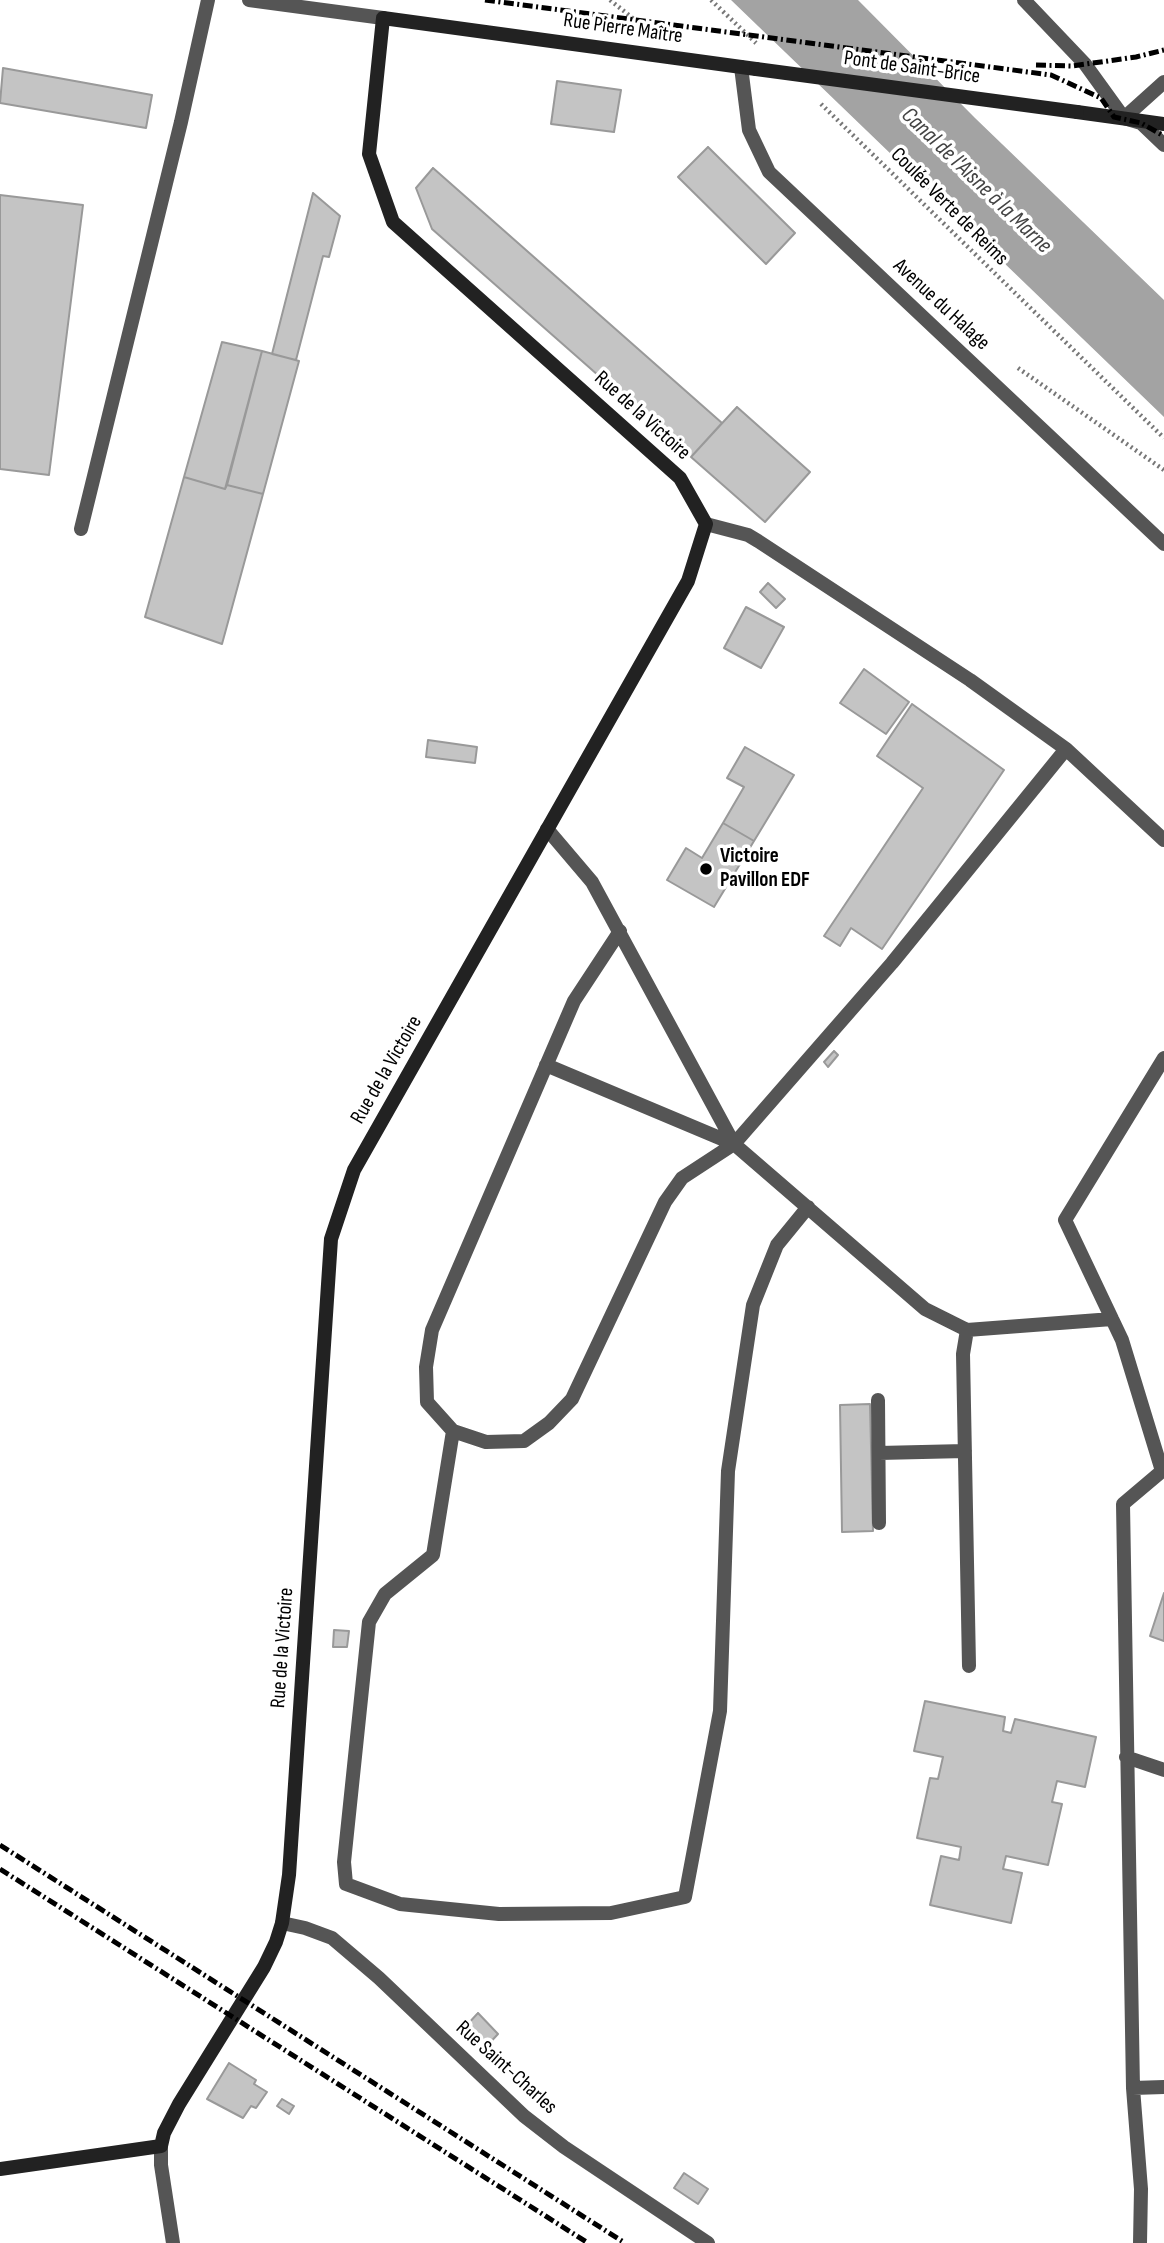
<!DOCTYPE html>
<html>
<head>
<meta charset="utf-8">
<style>
  body { margin:0 }
  canvas { display:block; background:#fff }
</style>
</head>
<body>
<canvas width="1164" height="2243"></canvas>
<script>
const ctx = document.querySelector('canvas').getContext('2d');
ctx.lineJoin = 'round';
function fillPath(path, color) { ctx.fillStyle = color; ctx.fill(path, 'evenodd'); }
const toPath = rows => new Path2D(rows.map(r => 'M' + r).join(''));
function stroke(path, color, width, dash) { ctx.strokeStyle = color; ctx.lineWidth = width; ctx.lineCap = dash ? 'butt' : 'round'; ctx.setLineDash(dash || []); ctx.stroke(path); }
function write(font, color, halo, rows, align = 'center') {
  ctx.font = font + ' "Sofia Sans Condensed",sans-serif'; ctx.lineWidth = 7; ctx.setLineDash([]); ctx.textBaseline = 'middle'; ctx.strokeStyle = halo; ctx.fillStyle = color; for (const [text, x, y, turn = 0] of rows) {
    ctx.save(); ctx.translate(x, y); ctx.rotate((+turn || 0) * Math.PI / 180); ctx.textAlign = isNaN(turn) ? turn : align; if (halo) ctx.strokeText(text, 0, 0); ctx.fillText(text, 0, 0); ctx.restore();
  }
}
fillPath(toPath([
  [731,0,858,0,975,118,1164,300,1164,417]
]), '#a3a3a3');
const building = toPath([
  [3,68,152,95,146,128,0,103,3,68],
  [557,81,621,90,614,132,551,124,557,81],
  [708,147,795,233,766,264,678,177,708,147],
  [433,168,722,423,691,457,432,229,416,188,433,168],
  [313,193,340,216,329,257,323,256,296,360,272,354,313,193],
  [0,195,83,205,49,475,0,469,0,195],
  [222,342,262,351,225,489,184,477,222,342],
  [262,351,299,361,263,494,227,485,262,351],
  [737,407,810,472,765,522,691,457,737,407],
  [184,477,225,489,227,485,263,494,222,644,145,617,184,477],
  [768,583,785,599,776,608,760,592,768,583],
  [746,607,784,627,761,668,724,648,746,607],
  [864,669,909,702,886,734,840,703,864,669],
  [912,704,1004,770,882,949,851,928,840,946,824,936,923,788,877,756,912,704],
  [428,740,477,747,475,763,426,757,428,740],
  [745,747,794,775,754,841,723,823,744,787,727,778,745,747],
  [723,823,754,841,714,907,667,880,686,848,702,858,723,823],
  [834,1051,838,1055,828,1067,824,1062,834,1051],
  [870,1404,873,1531,842,1532,840,1405,870,1404],
  [1164,1593,1164,1641,1150,1636,1164,1593],
  [334,1630,349,1631,347,1647,333,1647,334,1630],
  [925,1701,1005,1717,1003,1731,1011,1733,1015,1719,1096,1737,1085,1787,1057,1781,1052,1802,1062,1804,1048,1865,1006,1856,1003,1869,1022,1873,1011,1923,930,1905,941,1856,959,1860,961,1847,917,1838,930,1778,938,1779,943,1757,914,1751,925,1701],
  [478,2013,498,2034,486,2047,466,2026,478,2013],
  [229,2063,256,2080,254,2084,267,2092,256,2108,251,2106,243,2118,207,2099,229,2063],
  [282,2099,294,2106,289,2114,277,2106,282,2099],
  [684,2173,708,2189,698,2204,674,2188,684,2173]
]);
fillPath(building, '#c4c4c4');
stroke(building, '#999', 2);
stroke(toPath([
  [610,0,635,20],
  [711,0,756,43],
  [821,104,1164,438],
  [1018,368,1164,470]
]), '#777', 4.5, [2, 3.5]);
stroke(toPath([
  [706,524,748,535,758,541,970,680,1066,749],
  [81,529,181,122,208,0],
  [547,829,592,882,734,1144],
  [620,931,574,1001,432,1330,426,1367,427,1402,453,1431,486,1442,524,1441,549,1423,572,1399,665,1202,682,1178,734,1144],
  [546,1065,734,1144],
  [1112,1319,967,1330,925,1309,734,1144,892,963,1066,749,1164,840],
  [967,1330,963,1354,969,1666],
  [878,1400,879,1523],
  [453,1431,433,1555,385,1594,369,1622,344,1862,346,1884,400,1904,499,1914,611,1913,685,1897,720,1711,728,1471,753,1305,777,1245,808,1207],
  [879,1453,965,1451],
  [1126,1757,1164,1770],
  [1133,2088,1164,2087],
  [1140,2243,1141,2189,1133,2088,1123,1504,1162,1471,1122,1340,1065,1220,1164,1058]
]), '#555', 14);
stroke(toPath([
  [249,0,383,18],
  [1024,0,1085,64,1124,118,1141,123,1164,145],
  [741,67,749,130,769,172,1164,544],
  [1124,118,1164,82],
  [282,1923,305,1928,332,1938,379,1978,524,2116,564,2147,708,2243],
  [161,2146,161,2165,173,2243]
]), '#555', 14);
stroke(toPath([
  [1077,112,1164,124],
  [0,2169,161,2146,164,2133,179,2104,264,1967,276,1942,282,1923,289,1875,331,1239,354,1170,688,581,706,524,680,478,393,222,369,154,383,18,756,69]
]), '#222', 14);
stroke(toPath([
  [485,0,1051,75,1101,98,1114,117,1141,123,1164,136],
  [1036,65,1072,66,1136,57,1164,50],
  [0,1845,625,2243],
  [0,1869,588,2243]
]), '#000', 5, [10, 3.5, 2, 3.5]);
stroke(toPath([
  [756,69,1077,112]
]), '#222', 14);
for (const [x, y, r, color] of [
  [706,869,7,"#000"]
]) { const dot = new Path2D(); dot.arc(x, y, r, 0, 2 * Math.PI); ctx.fillStyle = color; ctx.fill(dot); stroke(dot, '#fff', 2.5); }
write('21px', '#000', '#fff', [
  ["Rue Pierre Maître",623,29,8],
  ["Pont de Saint-Brice",912,68,8],
  ["Coulée Verte de Reims",949,207,45],
  ["Avenue du Halage",941,305,43],
  ["Rue de la Victoire",642,416,42],
  ["Rue de la Victoire",387,1070,-60],
  ["Rue de la Victoire",283,1648,-86],
  ["Rue Saint-Charles",506,2068,42]
]);
write('bold 21px', '#000', '#fff', [
  ["Victoire",720,857],
  ["Pavillon EDF",720,881]
], 'left');
write('italic 23px', '#444', '#fff', [
  ["Canal de l'Aisne à la Marne",976,181,44]
]);
</script>
</body>
</html>
